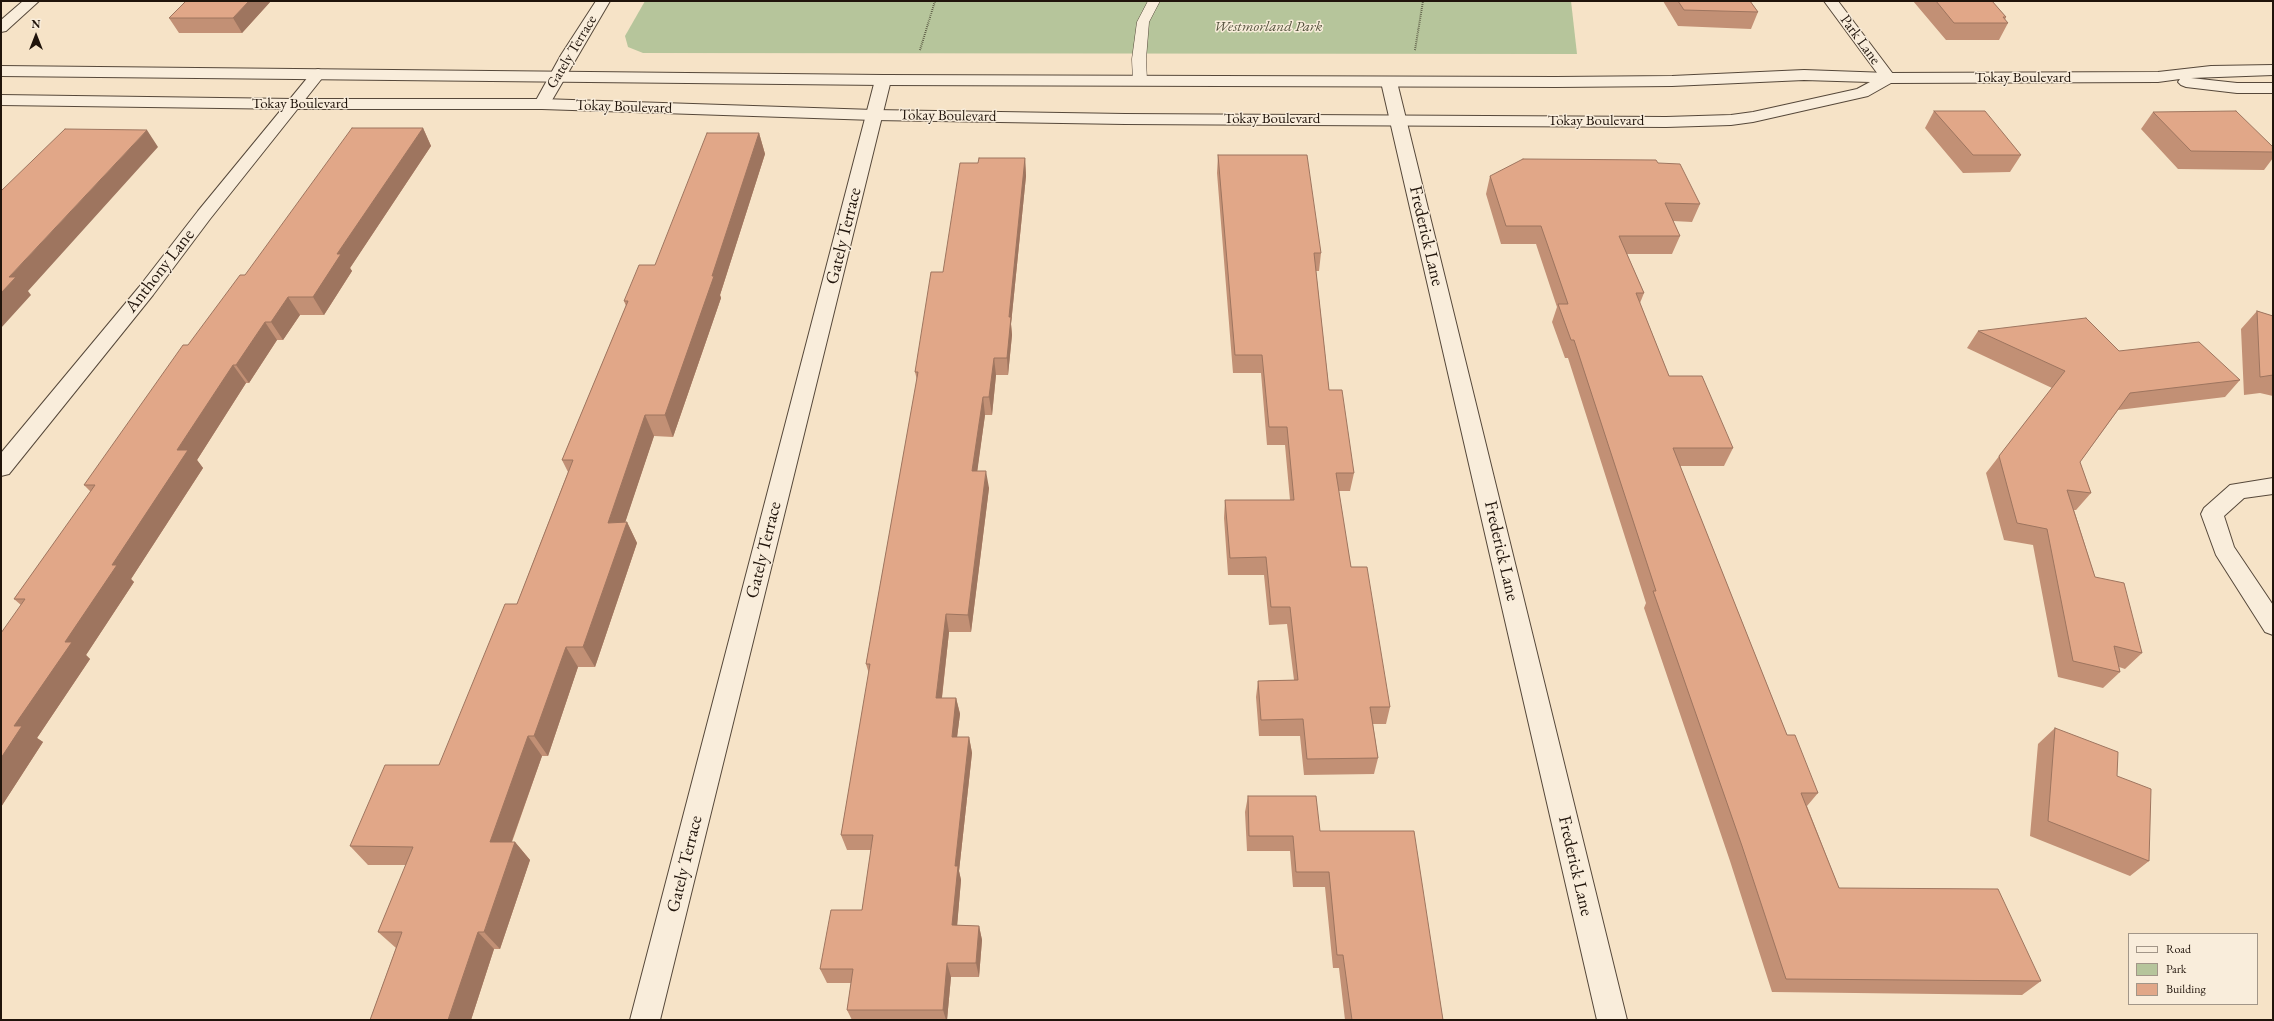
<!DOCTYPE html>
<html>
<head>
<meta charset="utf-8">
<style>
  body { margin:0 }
  #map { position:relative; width:2274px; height:1021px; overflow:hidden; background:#f6e3c7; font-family:"EB Garamond",serif }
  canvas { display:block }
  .frame { position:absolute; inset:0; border:2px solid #20140b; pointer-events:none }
  .legend { position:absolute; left:2128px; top:933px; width:130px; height:72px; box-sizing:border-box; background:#f9eddb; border:1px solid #a29688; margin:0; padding:5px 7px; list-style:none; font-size:12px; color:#20140b }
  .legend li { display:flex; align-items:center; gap:8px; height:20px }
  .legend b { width:20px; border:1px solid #a29688 }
  .north { position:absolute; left:16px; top:16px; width:40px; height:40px; -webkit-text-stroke:3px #f9eddb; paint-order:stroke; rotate:0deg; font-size:11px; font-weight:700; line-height:16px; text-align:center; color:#20140b }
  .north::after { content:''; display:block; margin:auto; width:14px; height:18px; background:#20140b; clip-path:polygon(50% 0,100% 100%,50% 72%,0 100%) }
</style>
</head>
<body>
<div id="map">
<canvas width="2274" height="1021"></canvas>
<div class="frame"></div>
<ul class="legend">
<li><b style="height:5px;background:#f9eddb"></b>Road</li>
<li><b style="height:11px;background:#b6c59b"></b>Park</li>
<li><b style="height:11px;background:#e1a788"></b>Building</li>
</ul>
<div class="north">N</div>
</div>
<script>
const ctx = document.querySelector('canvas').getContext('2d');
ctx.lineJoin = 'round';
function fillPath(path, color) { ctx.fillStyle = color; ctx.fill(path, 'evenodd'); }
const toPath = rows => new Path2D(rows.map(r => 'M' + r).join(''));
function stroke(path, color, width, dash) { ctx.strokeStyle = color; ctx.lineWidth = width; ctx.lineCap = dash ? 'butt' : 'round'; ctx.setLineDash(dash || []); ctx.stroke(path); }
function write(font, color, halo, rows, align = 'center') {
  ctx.font = font + ' "EB Garamond",serif'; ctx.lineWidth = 3; ctx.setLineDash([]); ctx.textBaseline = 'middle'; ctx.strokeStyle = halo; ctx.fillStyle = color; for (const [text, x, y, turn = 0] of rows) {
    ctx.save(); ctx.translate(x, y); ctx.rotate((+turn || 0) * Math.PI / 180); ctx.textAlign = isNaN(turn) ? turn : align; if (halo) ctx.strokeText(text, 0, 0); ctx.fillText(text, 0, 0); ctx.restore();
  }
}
fillPath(toPath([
  [645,1,1571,1,1577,54,643,53,628,47,625,36]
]), '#b6c59b');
const service = toPath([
  [1148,1,1160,1,1149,22,1146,59,1147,81,1140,85,1133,81,1132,59,1137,22,1148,1]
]);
const minor = toPath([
  [23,1,39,1,6,31,1,32,1,20,23,1],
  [596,1,610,1,548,107,536,107,534,104,561,55,596,1],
  [1824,1,1838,1,1896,78,1893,81,1883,81,1824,1],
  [318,69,323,71,326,74,323,77,210,219,153,295,9,474,1,476,1,453,139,287,198,211,313,71,318,69],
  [883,75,888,77,891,80,660,1020,630,1020,875,80,878,77,883,75],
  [1389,77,1394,79,1397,82,1627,1020,1597,1020,1381,82,1384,79,1389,77],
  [2273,478,2273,494,2244,498,2224,516,2234,547,2273,605,2273,635,2265,632,2216,555,2201,514,2204,508,2230,485,2273,478]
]);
const tertiary = toPath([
  [2273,65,2273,75,2191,78,2237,83,2273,83,2273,93,2237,93,2186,87,2181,85,2178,82,2180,79,2158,82,1891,83,1868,96,1753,122,1731,125,1666,127,1125,124,874,120,542,109,294,109,1,105,1,95,294,99,542,99,874,110,1125,114,1666,117,1731,115,1753,112,1857,89,1870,82,1804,80,1672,86,1556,87,883,85,1,76,1,66,883,75,1556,77,1672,76,1804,70,1888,73,2158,72,2211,66,2273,65]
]);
stroke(service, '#56483a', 1);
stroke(minor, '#56483a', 2);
stroke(tertiary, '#56483a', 2);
stroke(toPath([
  [920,50,935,1],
  [1415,50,1423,1]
]), '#20140b', 2, [0.5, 1.5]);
fillPath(service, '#f9eddb');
fillPath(minor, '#f9eddb');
fillPath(tertiary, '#f9eddb');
fillPath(toPath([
  [186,1,271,1,242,33,179,33,169,18],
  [1663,1,1750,1,1758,12,1751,29,1678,26],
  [1913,1,1992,1,2006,17,2005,20,2008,23,1999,40,1946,40],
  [1934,111,2021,155,2010,172,1963,173,1925,128],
  [2153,112,2273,147,2273,158,2264,170,2178,169,2141,129],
  [423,128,431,146,350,268,352,271,324,315,300,315,283,340,277,340,249,383,246,383,197,460,203,468,131,579,134,582,86,655,90,659,37,738,43,742,1,807,21,605,14,599,91,492,84,485,188,345,245,275],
  [759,133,765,154,720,295,721,298,673,437,654,436,625,522,627,522,637,543,595,667,578,667,548,756,542,756,512,842,515,842,530,860,500,949,494,949,471,1020,370,1020,396,948,378,932,406,865,368,865,350,846,439,765,517,604,568,472,562,460,626,306,624,301,655,265],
  [1218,155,1321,253,1319,271,1316,271,1329,390,1354,473,1350,491,1338,491,1351,567,1390,707,1386,724,1373,724,1378,758,1374,774,1304,775,1300,736,1259,736,1256,697,1258,681,1294,680,1287,624,1269,625,1264,575,1228,575,1224,518,1225,500,1290,500,1285,445,1267,445,1261,373,1233,373,1217,173],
  [1025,158,1026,176,1011,324,1012,335,1008,375,996,375,992,415,985,415,977,471,989,488,971,632,949,632,942,698,956,698,960,714,957,737,969,737,972,753,959,871,961,880,957,925,979,926,982,940,979,977,951,977,947,1020,852,1020,847,1010,851,983,827,983,820,969,862,910,871,850,847,850,841,835,869,674,866,664,917,380,915,372,943,272,978,163],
  [1658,163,1700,204,1692,222,1673,221,1680,236,1672,254,1627,254,1644,293,1640,303,1669,376,1733,448,1724,466,1680,466,1787,735,1818,793,1807,806,1839,888,2041,981,2022,995,1772,992,1730,861,1644,608,1646,603,1568,358,1565,358,1552,322,1557,307,1536,244,1501,244,1486,194,1490,176],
  [2257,311,2273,316,2273,396,2260,393,2244,395,2241,329],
  [1978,331,2119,351,2240,380,2225,397,2118,410,2080,462,2091,493,2076,510,2074,510,2095,577,2142,653,2125,669,2119,667,2120,672,2103,688,2058,677,2033,545,2004,540,1986,473,2052,388,1967,348],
  [2055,728,2117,776,2149,861,2130,876,2030,836,2038,744],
  [1248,796,1320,831,1439,994,1443,1020,1345,1020,1339,968,1333,968,1325,887,1293,887,1290,851,1247,851,1245,812]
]), '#c29075');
fillPath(toPath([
  [249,1,271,1,242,33,233,18],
  [423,128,431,146,350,268,352,271,324,315,313,297,337,254],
  [147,130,158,147,28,291,31,295,1,328,1,293,9,277],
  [759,133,765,154,720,295,721,298,673,437,665,415,712,276],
  [1025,158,1026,176,1011,324,1012,335,1008,375,1007,358,1009,317],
  [288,297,300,315,283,340,271,322],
  [265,322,277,340,249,383,236,365],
  [994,358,996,375,992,415,989,397],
  [233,365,246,383,197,460,203,468,131,579,134,582,86,655,90,659,37,738,43,742,1,807,1,758,14,726,112,565,177,450],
  [983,397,985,415,975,488,972,471],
  [645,415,654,436,618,544,608,523],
  [986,471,989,488,971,632,968,615],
  [627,522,637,543,595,667,583,647],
  [946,614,949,632,940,714,936,698],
  [566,647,578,667,548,756,534,736],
  [956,698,960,714,955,753,952,737],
  [528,736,542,756,505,860,490,842],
  [969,737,972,753,959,871,961,880,956,939,952,925,955,866],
  [515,842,530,860,500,949,484,932],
  [979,926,982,940,979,977,976,963],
  [478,932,494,949,471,1020,448,1020],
  [947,963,951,977,947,1020,946,1020,943,1010]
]), '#9e755f');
const building = toPath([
  [186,1,249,1,233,18,169,18,186,1],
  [1678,1,1750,1,1758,12,1684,10,1678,1],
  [1936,1,1992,1,2006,17,2003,17,2008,23,1954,23,1936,1],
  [1934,111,1985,111,2021,155,1973,155,1934,111],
  [2236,111,2273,147,2273,152,2191,151,2153,112,2236,111],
  [352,128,423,128,337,254,341,254,313,297,288,297,271,322,265,322,236,365,233,365,177,450,188,450,112,565,117,565,65,642,72,642,14,726,22,726,1,758,1,633,25,599,14,599,95,485,84,485,183,345,188,345,240,275,245,275,352,128],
  [65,129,147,130,9,277,16,277,1,293,1,191,65,129],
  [707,133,759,133,712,276,714,276,665,415,645,415,608,523,627,522,583,647,566,647,534,736,528,736,490,842,515,842,484,932,478,932,448,1020,370,1020,402,932,378,932,413,847,350,846,385,765,439,765,505,604,517,604,573,460,562,460,628,301,624,301,639,265,655,265,707,133],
  [1218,155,1307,155,1321,253,1314,253,1329,390,1342,390,1354,473,1336,473,1351,567,1367,567,1390,707,1370,707,1378,758,1307,759,1303,719,1261,720,1258,681,1298,680,1290,607,1271,607,1266,557,1230,558,1225,500,1294,500,1287,427,1269,427,1262,355,1235,355,1218,155],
  [979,158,1025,158,1009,317,1011,317,1007,358,994,358,989,397,983,397,972,471,986,471,968,615,946,614,936,698,956,698,952,737,969,737,955,866,958,866,952,925,979,926,976,963,947,963,943,1010,847,1010,853,969,820,969,831,910,862,910,873,835,841,835,870,664,866,664,918,372,915,372,931,272,943,272,960,163,978,163,979,158],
  [1523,159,1656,160,1658,163,1680,164,1700,204,1665,203,1680,236,1619,236,1644,293,1636,293,1669,376,1702,376,1733,448,1673,448,1787,735,1795,735,1818,793,1801,793,1839,888,1998,889,2041,981,1786,979,1742,846,1653,591,1656,591,1574,340,1571,340,1558,304,1568,304,1541,226,1506,226,1490,176,1523,159],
  [2257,311,2273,316,2273,375,2260,377,2257,311],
  [2086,318,2119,351,2199,342,2240,380,2130,393,2080,462,2091,493,2067,490,2095,577,2124,583,2142,653,2114,646,2120,672,2073,661,2047,529,2017,523,1999,456,2065,371,1978,331,2086,318],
  [2055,728,2118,752,2117,776,2151,789,2149,861,2048,821,2055,728],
  [1248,796,1316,796,1320,831,1414,831,1443,1020,1352,1020,1343,955,1337,955,1329,872,1296,872,1293,836,1249,836,1248,796]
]);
fillPath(building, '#e1a788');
stroke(building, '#9e755f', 1);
write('italic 15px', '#54523d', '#f9eddb', [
  ["Westmorland Park",1268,27]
]);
write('15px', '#20140b', '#f9eddb', [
  ["Park Lane",1860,40,54],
  ["Gately Terrace",572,52,-59],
  ["Tokay Boulevard",2023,78],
  ["Tokay Boulevard",300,104],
  ["Tokay Boulevard",624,107,2],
  ["Tokay Boulevard",948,116,1],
  ["Tokay Boulevard",1272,119],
  ["Tokay Boulevard",1596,121]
]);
write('18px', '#20140b', '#f9eddb', [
  ["Gately Terrace",844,236,-76],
  ["Frederick Lane",1426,236,77],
  ["Anthony Lane",160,271,-52],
  ["Gately Terrace",764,550,-76],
  ["Frederick Lane",1501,551,77],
  ["Gately Terrace",685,864,-76],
  ["Frederick Lane",1575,866,77]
]);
</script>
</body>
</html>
